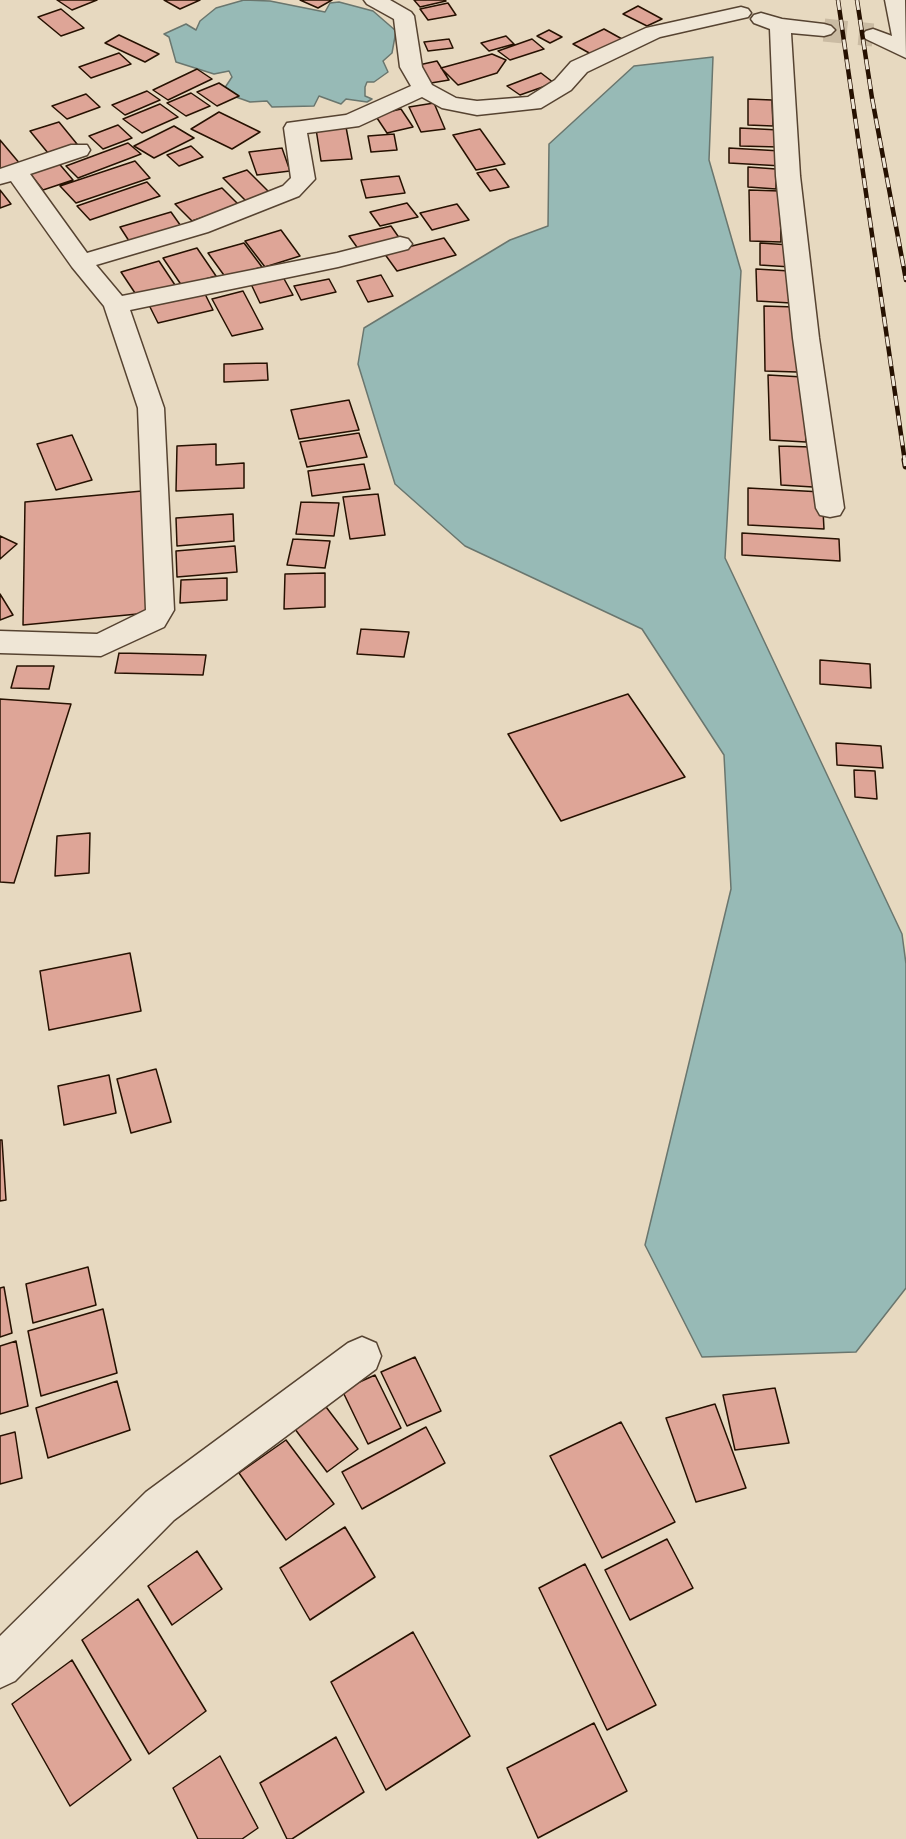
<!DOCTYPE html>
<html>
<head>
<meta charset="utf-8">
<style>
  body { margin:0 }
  canvas { display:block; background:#e7d9c0 }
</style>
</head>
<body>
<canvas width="906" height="1839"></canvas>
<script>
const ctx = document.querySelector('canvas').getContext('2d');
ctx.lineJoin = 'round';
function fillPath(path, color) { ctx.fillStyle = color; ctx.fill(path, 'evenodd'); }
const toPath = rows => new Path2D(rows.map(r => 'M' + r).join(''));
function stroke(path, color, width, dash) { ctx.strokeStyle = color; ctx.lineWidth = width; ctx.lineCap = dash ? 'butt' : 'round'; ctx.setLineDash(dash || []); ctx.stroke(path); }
const water = toPath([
  [244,0,270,1,325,12,330,3,339,2,373,11,396,31,392,53,383,61,388,72,374,82,367,82,365,87,365,96,372,99,367,102,346,99,341,104,319,96,314,106,272,107,267,101,250,102,222,92,232,77,229,71,214,74,176,62,169,37,164,34,186,24,196,30,200,21,216,8,244,0],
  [713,57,709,160,741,271,725,558,902,934,906,964,906,1288,856,1352,702,1357,645,1245,731,889,724,755,642,629,465,546,395,484,358,364,364,328,510,240,548,226,549,144,634,66,713,57]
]);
fillPath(water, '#97bab6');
stroke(water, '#6a766e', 1.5);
const building = toPath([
  [57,0,97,0,72,10,57,0],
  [164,0,200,0,180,9,164,0],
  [300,0,332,0,318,8,300,0],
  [414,0,445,0,446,1,420,7,414,0],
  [448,3,456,15,428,20,420,9,448,3],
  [638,6,662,19,647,26,623,14,638,6],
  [61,9,84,28,61,36,38,17,61,9],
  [604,29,622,39,591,54,573,44,604,29],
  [549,30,562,37,550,43,537,36,549,30],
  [119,35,159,54,145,62,105,43,119,35],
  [506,36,514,44,489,51,481,43,506,36],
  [449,39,453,48,428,51,424,42,449,39],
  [532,39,544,49,510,60,498,51,532,39],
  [119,53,131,64,91,78,79,67,119,53],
  [492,54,506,60,497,73,458,85,441,68,492,54],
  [437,61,449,80,425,84,414,66,437,61],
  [197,69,212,79,168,100,153,90,197,69],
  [541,73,554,83,520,95,507,86,541,73],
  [219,83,239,96,217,106,197,92,219,83],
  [147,91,160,100,125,115,112,105,147,91],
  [191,93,210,106,186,116,167,103,191,93],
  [86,94,100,107,67,119,52,106,86,94],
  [748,99,772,100,773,126,748,125,748,99],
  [434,103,445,129,421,132,409,107,434,103],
  [160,104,178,117,142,133,123,119,160,104],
  [401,109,413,127,387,133,375,115,401,109],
  [219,112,260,132,232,149,191,129,219,112],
  [59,122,77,144,48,153,30,131,59,122],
  [118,125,132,138,103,149,89,136,118,125],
  [174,126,194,138,154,158,134,146,174,126],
  [346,127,352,159,321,161,316,129,346,127],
  [740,128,779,130,779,147,740,146,740,128],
  [480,129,505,164,476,170,453,135,480,129],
  [394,134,397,150,371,152,368,136,394,134],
  [0,140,21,165,0,172,0,140],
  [128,143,141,154,78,178,66,166,128,143],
  [191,146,203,157,179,166,167,155,191,146],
  [282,148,290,171,257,175,249,152,282,148],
  [729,148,781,151,782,166,729,163,729,148],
  [56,160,73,180,43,190,27,170,56,160],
  [135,161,150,178,76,203,60,186,135,161],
  [748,167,776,169,776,189,748,187,748,167],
  [496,169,509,187,490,191,477,173,496,169],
  [247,170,270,193,246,201,223,178,247,170],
  [399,176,405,193,366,198,361,180,399,176],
  [147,182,160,196,90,220,77,206,147,182],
  [222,188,239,205,192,221,175,204,222,188],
  [0,190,11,204,0,208,0,190],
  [749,190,780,191,781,242,750,241,749,190],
  [407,203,418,217,380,226,370,212,407,203],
  [457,204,469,220,432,230,420,213,457,204],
  [171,212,183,229,131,244,120,227,171,212],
  [391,226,400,239,359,250,349,236,391,226],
  [281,230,300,256,265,267,245,241,281,230],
  [444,238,456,255,397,271,384,253,444,238],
  [244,243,262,267,226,278,208,253,244,243],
  [760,243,790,245,791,267,760,265,760,243],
  [197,248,216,276,182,286,163,258,197,248],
  [159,261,177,288,139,299,121,272,159,261],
  [756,269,790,271,791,303,757,301,756,269],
  [381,275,393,296,368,302,357,281,381,275],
  [283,277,293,295,260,303,251,284,283,277],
  [329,279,336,292,301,300,294,286,329,279],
  [243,291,263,329,232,336,212,299,243,291],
  [204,292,213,310,158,323,149,305,204,292],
  [764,306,795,307,797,372,765,371,764,306],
  [267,363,268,380,224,382,224,364,267,363],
  [768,375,803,377,806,442,770,440,768,375],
  [349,400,359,430,299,439,291,410,349,400],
  [359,433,367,457,307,467,300,442,359,433],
  [72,435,92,480,56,490,37,444,72,435],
  [216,444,216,465,244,463,244,488,176,491,177,446,216,444],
  [779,446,811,447,813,487,781,485,779,446],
  [364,464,370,489,312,496,308,471,364,464],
  [748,488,822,492,824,529,748,525,748,488],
  [142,491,148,613,23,625,25,502,142,491],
  [378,494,385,535,350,539,343,497,378,494],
  [301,502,339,503,334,536,296,534,301,502],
  [233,514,234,541,177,546,176,518,233,514],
  [742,533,839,539,840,561,742,555,742,533],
  [0,536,17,544,0,559,0,536],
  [293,539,330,541,325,568,287,565,293,539],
  [235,546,237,572,177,577,176,551,235,546],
  [325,573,325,607,284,609,285,574,325,573],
  [227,578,227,600,180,603,181,580,227,578],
  [0,594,13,615,0,620,0,594],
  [361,629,409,632,404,657,357,654,361,629],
  [119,653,206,655,203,675,115,673,119,653],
  [820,660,870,664,871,688,820,684,820,660],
  [17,666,54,666,49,689,11,688,17,666],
  [628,694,685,777,561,821,508,734,628,694],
  [0,699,71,704,14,883,0,882,0,699],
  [836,743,881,746,883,768,837,765,836,743],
  [854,770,875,771,877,799,855,797,854,770],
  [90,833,89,873,55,876,57,836,90,833],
  [130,953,141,1011,49,1030,40,971,130,953],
  [156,1069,171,1122,131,1133,117,1079,156,1069],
  [109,1075,116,1113,64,1125,58,1086,109,1075],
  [0,1140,2,1140,6,1200,0,1201,0,1140],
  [88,1267,96,1305,33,1323,26,1284,88,1267],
  [4,1287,12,1333,0,1337,0,1288,4,1287],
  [103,1309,117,1373,41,1396,28,1331,103,1309],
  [16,1341,28,1406,0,1414,0,1346,16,1341],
  [415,1357,441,1411,407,1426,381,1372,415,1357],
  [375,1375,401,1428,368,1444,342,1390,375,1375],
  [117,1381,130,1430,48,1458,36,1408,117,1381],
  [775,1388,789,1443,735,1450,723,1395,775,1388],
  [320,1399,358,1449,327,1472,289,1421,320,1399],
  [715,1404,746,1488,696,1502,666,1418,715,1404],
  [621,1422,675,1522,602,1558,550,1456,621,1422],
  [426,1427,445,1463,362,1509,342,1472,426,1427],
  [15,1432,22,1478,0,1484,0,1436,15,1432],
  [286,1440,334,1504,286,1540,239,1473,286,1440],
  [345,1527,375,1577,310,1620,280,1568,345,1527],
  [667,1539,693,1588,630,1620,605,1570,667,1539],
  [197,1551,222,1589,172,1625,148,1586,197,1551],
  [585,1564,656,1705,607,1730,539,1588,585,1564],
  [138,1599,206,1711,149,1754,82,1640,138,1599],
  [413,1632,470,1736,386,1790,331,1682,413,1632],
  [72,1660,131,1760,70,1806,12,1704,72,1660],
  [594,1723,627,1791,538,1838,507,1768,594,1723],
  [336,1737,364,1792,292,1839,287,1839,260,1783,336,1737],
  [220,1756,258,1828,242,1839,198,1839,173,1788,220,1756]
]);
fillPath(building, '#dea597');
stroke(building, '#261101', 1.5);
stroke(toPath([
  [824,30,873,35]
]), '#cabba3', 23, [23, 12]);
const street = toPath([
  [364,0,390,0,411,12,414,16,422,67,432,85,456,98,477,101,528,97,555,80,571,62,646,28,741,7,748,9,751,13,748,17,660,37,587,72,571,90,541,108,477,115,442,108,422,97,359,126,307,133,315,179,299,196,208,232,96,265,122,296,337,253,400,237,408,239,412,244,408,249,338,267,130,310,164,408,174,610,164,627,101,656,0,653,0,631,97,634,146,610,138,408,104,306,72,267,11,181,0,184,0,169,71,145,87,145,90,150,87,155,30,174,87,253,192,222,283,186,291,178,284,128,287,123,346,115,411,86,400,67,394,19,367,4,364,0],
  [885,0,905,0,906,58,866,39,862,35,866,31,873,29,892,36,885,0],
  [761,13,782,19,824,24,831,26,835,30,831,34,824,36,791,33,800,176,819,338,844,508,840,515,830,517,820,515,816,508,793,338,776,176,770,29,754,23,751,19,754,15,761,13],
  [362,1337,376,1343,381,1356,376,1369,174,1520,15,1681,0,1688,0,1636,146,1492,348,1343,362,1337]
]);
stroke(street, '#564331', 3);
fillPath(street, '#efe6d6');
const railFar1 = toPath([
  [838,0,905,462],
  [857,0,872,98,906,280]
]);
const rail = toPath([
  [905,460,906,466]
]);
stroke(railFar1, '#261101', 4.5);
stroke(rail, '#261101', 7);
stroke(railFar1, '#efe6d6', 3, [10]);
stroke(rail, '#efe6d6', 4.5, [13]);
</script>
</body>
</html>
